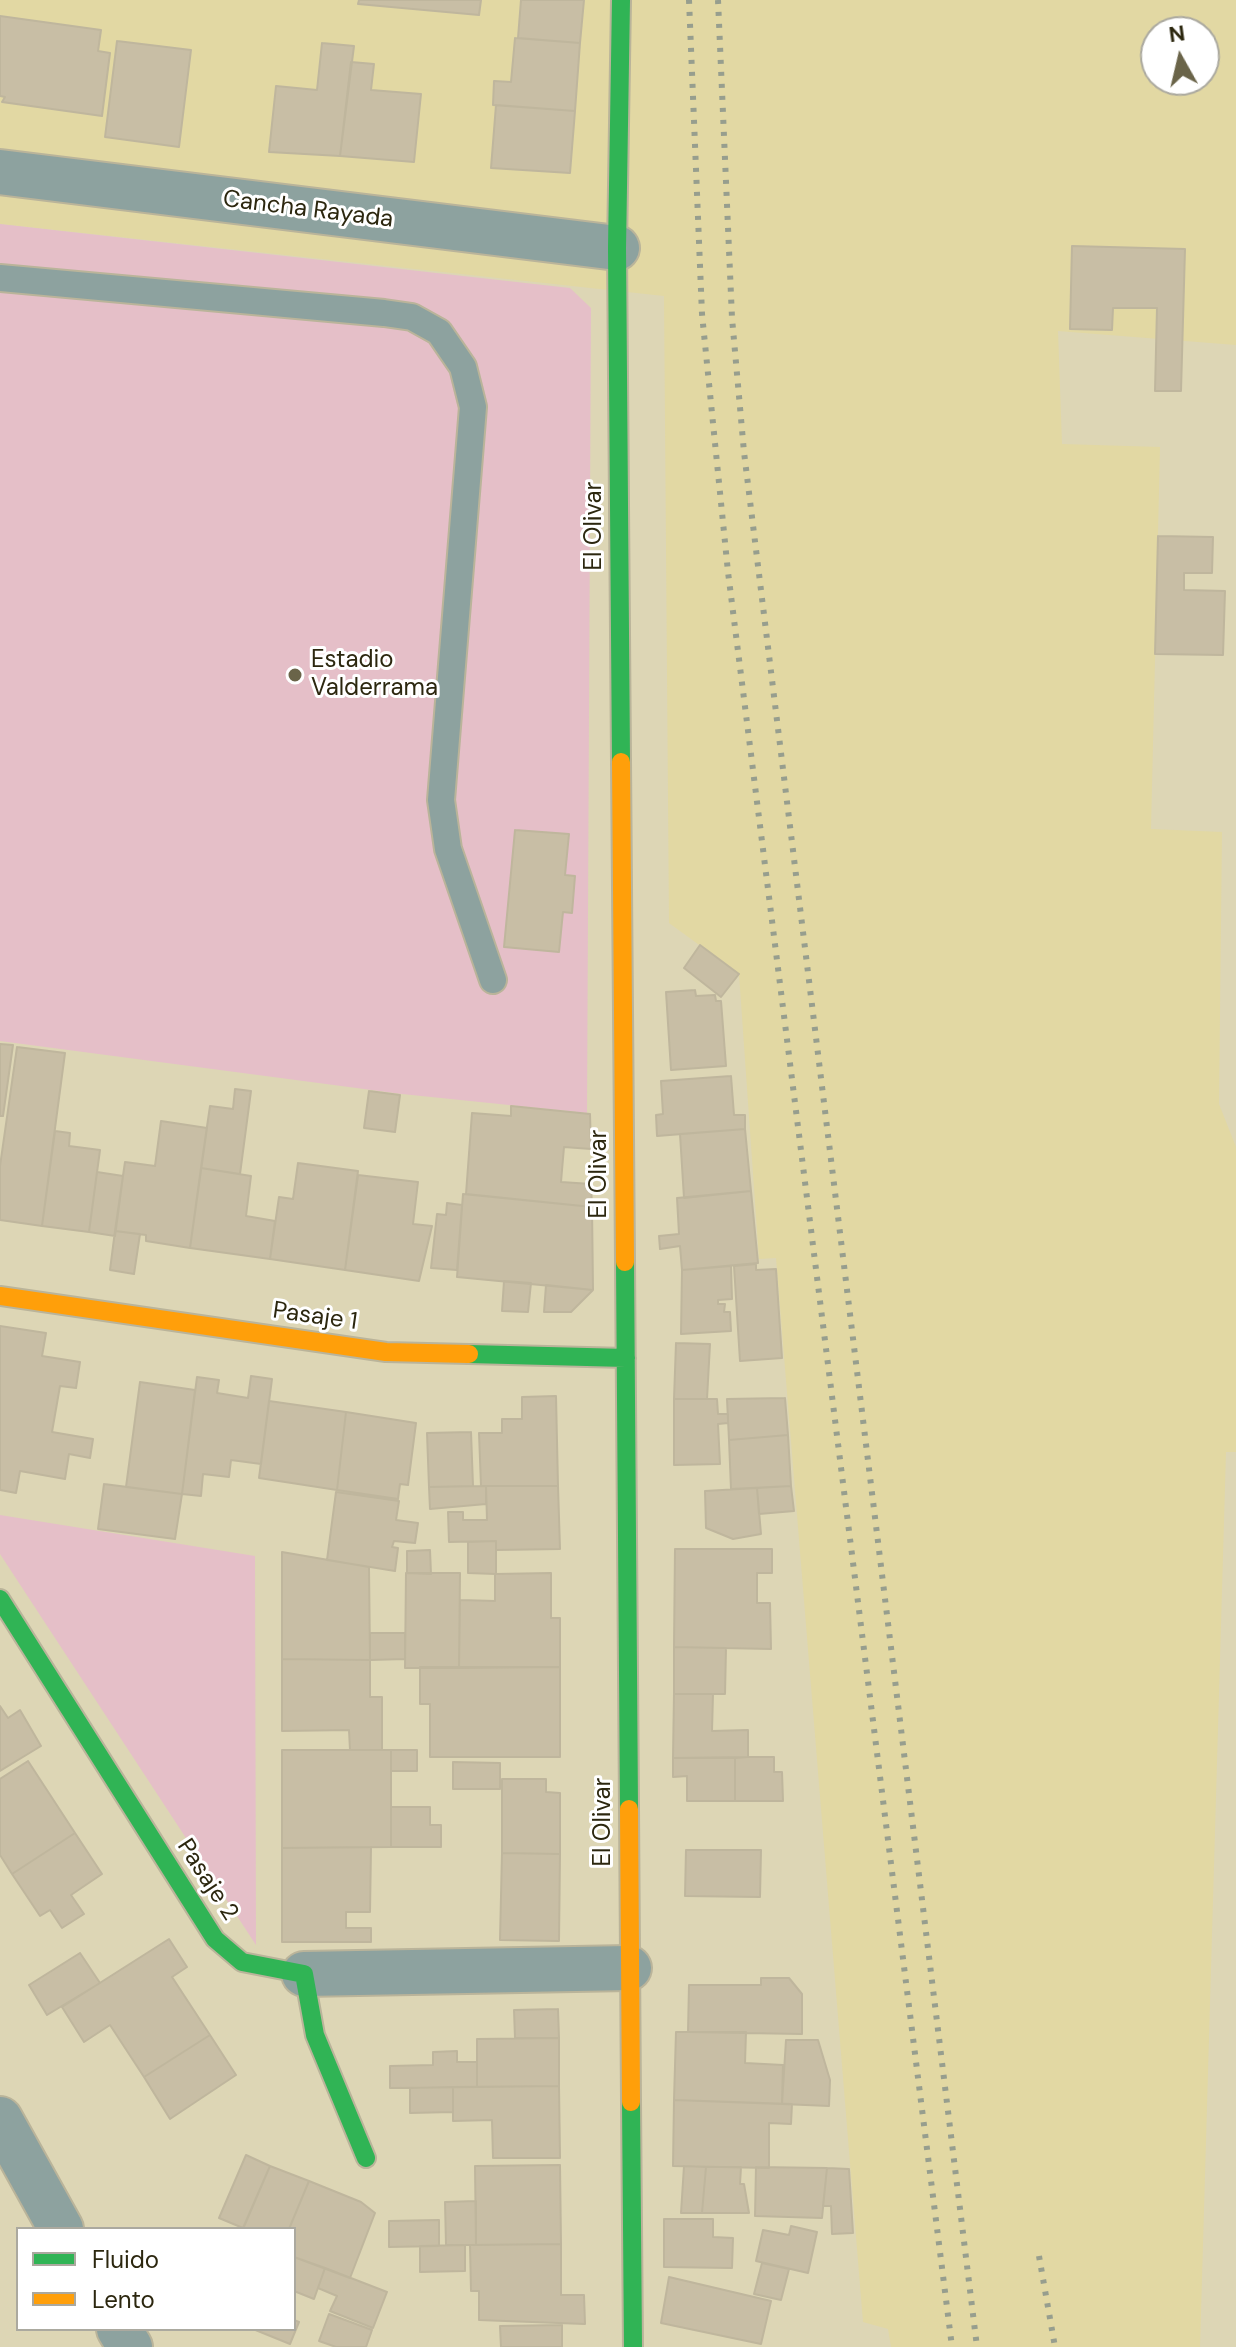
<!DOCTYPE html>
<html>
<head>
<meta charset="utf-8">
<style>
  body { margin:0 }
  #map { position:relative; width:1236px; height:2347px; overflow:hidden; background:#ddd6b5; font-family:"DM Sans",sans-serif }
  canvas { display:block }
  .legend { position:absolute; left:16px; top:2227px; width:280px; height:104px; box-sizing:border-box; background:#fff; border:2px solid #aba99f; margin:0; padding:10px 14px; list-style:none; font-size:24px; color:#2c270f }
  .legend li { display:flex; align-items:center; gap:16px; height:40px }
  .legend b { width:40px; border:2px solid #aba99f }
  .north { position:absolute; left:1140px; top:16px; width:80px; height:80px; box-sizing:border-box; background:#fff; border:2px solid #aba99f; border-radius:50%; rotate:352deg; font-size:22px; font-weight:700; line-height:32px; text-align:center; color:#2c270f }
  .north::after { content:''; display:block; margin:auto; width:28px; height:36px; background:#6a6449; clip-path:polygon(50% 0,100% 100%,50% 72%,0 100%) }
</style>
</head>
<body>
<div id="map">
<canvas width="1236" height="2347"></canvas>
<ul class="legend">
<li><b style="height:10px;background:#30b455"></b>Fluido</li>
<li><b style="height:10px;background:#ff9f0a"></b>Lento</li>
</ul>
<div class="north">N</div>
</div>
<script>
const ctx = document.querySelector('canvas').getContext('2d');
ctx.lineJoin = 'round';
function fillPath(path, color) { ctx.fillStyle = color; ctx.fill(path, 'evenodd'); }
const toPath = rows => new Path2D(rows.map(r => 'M' + r).join(''));
function stroke(path, color, width, dash) { ctx.strokeStyle = color; ctx.lineWidth = width; ctx.lineCap = dash ? 'butt' : 'round'; ctx.setLineDash(dash || []); ctx.stroke(path); }
function write(font, color, halo, rows, align = 'center') {
  ctx.font = font + ' "DM Sans",sans-serif'; ctx.lineWidth = 6; ctx.setLineDash([]); ctx.textBaseline = 'middle'; ctx.strokeStyle = halo; ctx.fillStyle = color; for (const [text, x, y, turn = 0] of rows) {
    ctx.save(); ctx.translate(x, y); ctx.rotate((+turn || 0) * Math.PI / 180); ctx.textAlign = isNaN(turn) ? turn : align; if (halo) ctx.strokeText(text, 0, 0); ctx.fillText(text, 0, 0); ctx.restore();
  }
}
fillPath(toPath([
  [0,0,1236,0,1236,345,1058,331,1062,444,1160,447,1151,829,1222,832,1219,1104,1236,1147,1236,1452,1226,1452,1200,2347,891,2347,888,2329,863,2322,776,1258,759,1259,739,974,669,923,664,296,0,224],
  [1156,32,1204,32,1204,80,1156,80]
]), '#e2d8a3');
fillPath(toPath([
  [0,224,570,288,591,308,587,1113,402,1094,0,1041],
  [0,1515,255,1556,256,1945,0,1554]
]), '#e5bfc8');
const building = toPath([
  [359,0,481,0,479,15,358,4,359,0],
  [521,0,584,0,580,43,518,38,521,0],
  [0,16,101,30,98,51,110,53,102,116,2,102,5,97,0,96,0,16],
  [515,38,580,43,575,111,493,105,494,81,511,82,515,38],
  [117,41,191,50,179,147,105,137,117,41],
  [322,43,354,46,340,156,269,152,276,86,317,90,322,43],
  [351,62,374,64,371,90,421,94,414,162,340,156,351,62],
  [496,105,575,111,570,173,491,168,496,105],
  [1072,246,1185,249,1181,391,1155,391,1157,308,1113,308,1112,330,1070,329,1072,246],
  [1158,536,1213,537,1212,573,1184,573,1184,590,1225,591,1223,655,1155,654,1158,536],
  [515,830,569,834,565,875,575,876,572,913,563,912,559,952,504,947,515,830],
  [700,945,739,974,721,997,684,968,700,945],
  [695,990,696,996,715,995,716,1001,721,1001,726,1066,671,1070,666,992,695,990],
  [0,1044,13,1045,3,1116,0,1116,0,1044],
  [17,1047,65,1053,42,1226,0,1220,0,1166,17,1047],
  [731,1076,734,1115,745,1115,745,1129,657,1136,656,1115,663,1114,661,1081,731,1076],
  [235,1089,251,1091,240,1174,201,1168,210,1106,233,1109,235,1089],
  [369,1091,400,1095,395,1132,364,1128,369,1091],
  [511,1106,590,1114,591,1149,564,1147,561,1182,591,1184,592,1207,466,1194,472,1113,511,1116,511,1106],
  [161,1121,207,1128,190,1248,146,1241,146,1235,115,1231,125,1162,155,1166,161,1121],
  [745,1129,751,1191,684,1198,680,1134,745,1129],
  [55,1131,70,1133,69,1146,100,1150,89,1232,42,1226,55,1131],
  [298,1163,358,1171,345,1270,270,1259,279,1197,293,1199,298,1163],
  [201,1168,251,1176,246,1216,275,1221,270,1259,190,1248,201,1168],
  [97,1172,123,1176,115,1236,89,1232,97,1172],
  [358,1175,418,1182,413,1224,432,1226,419,1281,345,1270,358,1175],
  [751,1191,758,1263,682,1270,680,1246,660,1249,659,1236,679,1234,677,1198,751,1191],
  [463,1194,592,1207,593,1290,457,1277,463,1194],
  [447,1203,462,1205,457,1270,431,1268,437,1214,446,1215,447,1203],
  [115,1231,140,1234,134,1274,110,1270,115,1231],
  [756,1264,756,1270,776,1269,782,1358,740,1361,734,1266,756,1264],
  [731,1266,732,1299,718,1300,718,1304,725,1304,724,1312,730,1312,731,1331,681,1334,682,1270,731,1266],
  [504,1281,531,1283,528,1312,502,1311,504,1281],
  [546,1285,593,1290,571,1312,544,1312,546,1285],
  [0,1326,46,1333,42,1356,80,1362,76,1388,60,1386,52,1432,93,1439,90,1458,69,1454,65,1479,20,1471,16,1493,0,1490,0,1326],
  [676,1343,710,1344,707,1399,674,1399,676,1343],
  [251,1376,272,1379,261,1464,231,1460,229,1477,203,1474,201,1496,182,1494,197,1377,219,1380,217,1393,248,1398,251,1376],
  [140,1382,195,1390,182,1494,126,1487,140,1382],
  [556,1396,558,1486,481,1486,479,1433,502,1433,502,1419,522,1419,522,1397,556,1396],
  [785,1398,788,1435,729,1440,727,1399,785,1398],
  [674,1399,717,1399,718,1414,728,1414,728,1423,718,1424,720,1464,674,1465,674,1399],
  [269,1401,346,1412,337,1490,259,1478,269,1401],
  [346,1412,416,1423,408,1485,400,1484,398,1499,337,1490,346,1412],
  [471,1432,473,1486,429,1487,427,1433,471,1432],
  [788,1435,791,1486,731,1489,729,1440,788,1435],
  [104,1484,182,1494,175,1539,98,1529,104,1484],
  [486,1486,558,1486,560,1549,496,1550,496,1541,449,1542,448,1512,463,1512,463,1520,487,1520,486,1486],
  [486,1486,486,1504,430,1509,429,1487,486,1486],
  [791,1486,794,1511,759,1514,757,1488,791,1486],
  [757,1488,761,1534,733,1539,706,1528,705,1491,757,1488],
  [336,1492,399,1501,396,1520,418,1523,415,1543,394,1541,392,1547,398,1548,395,1571,327,1560,336,1492],
  [496,1541,496,1574,468,1573,468,1542,496,1541],
  [675,1549,772,1549,772,1573,757,1573,757,1603,770,1603,771,1649,674,1647,675,1549],
  [430,1550,431,1574,407,1573,407,1551,430,1550],
  [282,1552,369,1567,370,1660,282,1659,282,1552],
  [406,1573,460,1573,459,1668,405,1668,406,1573],
  [551,1573,551,1618,560,1618,560,1667,459,1668,460,1600,495,1601,495,1574,551,1573],
  [370,1633,405,1633,405,1659,370,1660,370,1633],
  [674,1647,726,1648,725,1694,674,1694,674,1647],
  [282,1659,370,1660,370,1697,382,1697,382,1750,350,1750,349,1730,282,1731,282,1659],
  [420,1667,560,1667,560,1757,430,1757,430,1704,420,1704,420,1667],
  [674,1694,713,1694,712,1731,748,1730,748,1757,673,1758,674,1694],
  [0,1706,8,1718,20,1710,41,1746,0,1771,0,1706],
  [282,1750,391,1750,391,1847,282,1848,282,1750],
  [391,1750,417,1750,417,1771,391,1771,391,1750],
  [748,1757,774,1757,774,1772,782,1772,783,1801,735,1801,735,1758,748,1757],
  [673,1758,735,1758,735,1801,687,1801,687,1776,673,1777,673,1758],
  [28,1761,75,1833,12,1874,0,1855,0,1779,28,1761],
  [453,1762,500,1763,500,1789,453,1789,453,1762],
  [502,1779,546,1779,546,1792,560,1793,560,1854,502,1853,502,1779],
  [391,1807,430,1807,430,1825,441,1825,441,1847,391,1847,391,1807],
  [75,1833,102,1874,71,1895,84,1914,62,1928,50,1910,40,1916,12,1874,75,1833],
  [371,1847,370,1912,346,1912,346,1928,371,1928,371,1942,282,1942,282,1848,371,1847],
  [686,1850,761,1850,760,1897,685,1896,686,1850],
  [502,1853,560,1854,559,1941,500,1940,502,1853],
  [169,1939,187,1967,172,1977,210,2035,144,2077,110,2025,84,2042,62,2007,169,1939],
  [80,1953,100,1983,47,2015,29,1985,80,1953],
  [761,1978,789,1978,802,1994,802,2034,688,2032,689,1985,761,1985,761,1978],
  [558,2009,559,2038,515,2038,514,2010,558,2009],
  [676,2032,746,2032,745,2063,783,2065,782,2104,674,2100,676,2032],
  [210,2035,236,2075,170,2119,144,2077,210,2035],
  [559,2038,559,2086,477,2087,477,2039,559,2038],
  [786,2040,818,2040,830,2080,829,2106,782,2104,786,2040],
  [457,2051,457,2062,477,2062,477,2087,390,2088,390,2066,433,2065,433,2052,457,2051],
  [559,2086,560,2158,493,2158,492,2120,453,2121,453,2087,559,2086],
  [453,2087,453,2112,410,2113,410,2088,453,2087],
  [674,2100,792,2104,791,2124,769,2123,769,2168,673,2166,674,2100],
  [246,2155,270,2166,243,2228,219,2218,246,2155],
  [560,2165,561,2244,476,2245,475,2166,560,2165],
  [270,2166,309,2181,289,2229,243,2229,270,2166],
  [684,2166,706,2167,702,2213,681,2213,684,2166],
  [706,2167,741,2167,740,2184,744,2184,749,2213,702,2213,706,2167],
  [756,2167,827,2168,822,2218,755,2216,756,2167],
  [827,2168,849,2169,853,2233,832,2234,831,2206,823,2206,827,2168],
  [309,2181,361,2202,375,2213,350,2278,294,2257,294,2229,289,2229,309,2181],
  [476,2201,476,2245,446,2245,445,2202,476,2201],
  [664,2219,713,2219,713,2237,733,2238,732,2268,664,2267,664,2219],
  [439,2220,439,2246,389,2247,389,2221,439,2220],
  [791,2226,817,2232,808,2273,756,2261,763,2230,789,2235,791,2226],
  [561,2244,561,2295,584,2295,585,2324,479,2320,479,2291,471,2291,470,2245,561,2244],
  [465,2245,465,2271,420,2272,420,2246,465,2245],
  [294,2257,325,2268,314,2299,294,2291,294,2257],
  [762,2263,789,2269,781,2300,754,2294,762,2263],
  [325,2268,387,2292,373,2328,330,2311,337,2296,318,2288,325,2268],
  [669,2277,771,2301,761,2344,661,2323,669,2277],
  [329,2314,372,2330,366,2347,336,2347,319,2341,329,2314],
  [294,2320,299,2322,290,2344,253,2329,294,2329,294,2320],
  [562,2325,562,2347,501,2347,500,2326,562,2325]
]);
fillPath(building, '#c8bea5');
stroke(building, '#bfb69d', 2);
const lane = toPath([
  [0,278,384,313,412,317,439,332,463,367,473,407,441,800,448,849,493,980]
]);
const street = toPath([
  [0,172,617,248],
  [304,1974,629,1968],
  [0,2119,61,2229],
  [119,2329,130,2347]
]);
const fast = toPath([
  [621,762,617,248,621,0],
  [625,1262,629,1809],
  [469,1354,626,1358],
  [0,1599,215,1939,242,1962,304,1974,315,2035,366,2158],
  [631,2102,633,2347]
]);
const slow = toPath([
  [621,762,625,1262],
  [0,1296,386,1352,469,1354],
  [629,1809,631,2102]
]);
stroke(lane, '#bab49a', 30);
stroke(street, '#bab49a', 48);
stroke(fast, '#bab49a', 22);
stroke(slow, '#bab49a', 22);
stroke(lane, '#8da29f', 26);
stroke(street, '#8da29f', 44);
stroke(fast, '#30b455', 18);
stroke(slow, '#ff9f0a', 18);
stroke(toPath([
  [689,0,702,314,728,572,952,2347],
  [718,0,732,318,744,452,977,2347],
  [1039,2256,1055,2347]
]), '#979e8e', 6, [4, 8]);
for (const [x, y, r, color] of [
  [295,675,8,"#6a6449"]
]) { const dot = new Path2D(); dot.arc(x, y, r, 0, 2 * Math.PI); ctx.fillStyle = color; ctx.fill(dot); stroke(dot, '#fff', 3); }
write('24px', '#2c270f', '#fff', [
  ["Cancha Rayada",308,210,7],
  ["El Olivar",595,526,-90],
  ["El Olivar",600,1174,-90],
  ["Pasaje 1",315,1317,8],
  ["El Olivar",604,1822,-90],
  ["Pasaje 2",207,1880,57]
]);
write('24px', '#2c270f', '#fff', [
  ["Estadio",311,661],
  ["Valderrama",311,689]
], 'left');
</script>
</body>
</html>
